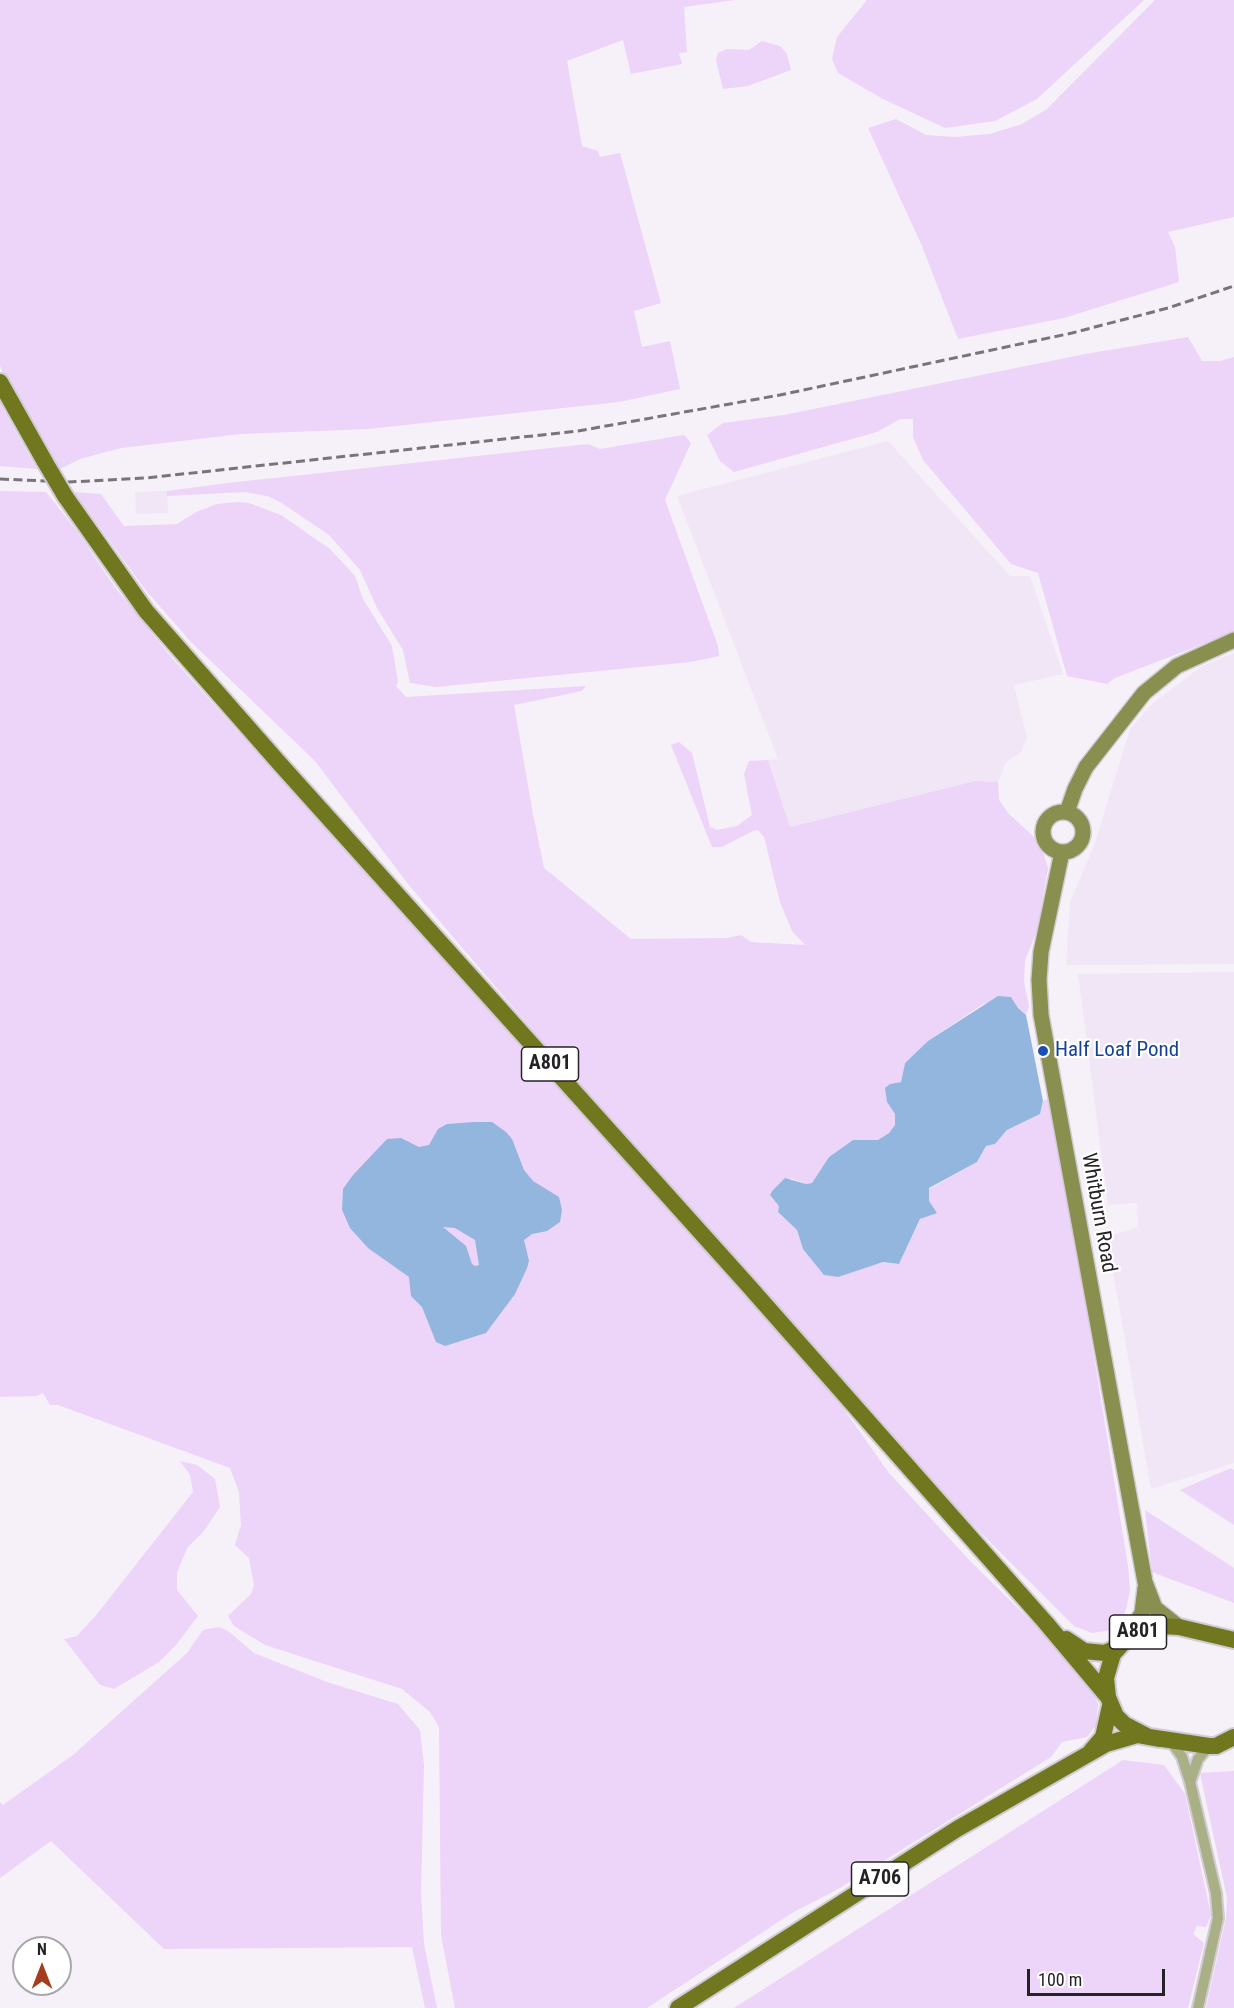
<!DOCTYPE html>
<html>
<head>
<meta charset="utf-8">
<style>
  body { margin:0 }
  #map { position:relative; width:1234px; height:2008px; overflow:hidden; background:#f6f0f9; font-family:"Roboto Condensed",sans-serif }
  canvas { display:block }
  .north { position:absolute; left:12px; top:1936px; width:60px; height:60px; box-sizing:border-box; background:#fff; border:2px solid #a8a7a9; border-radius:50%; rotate:0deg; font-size:16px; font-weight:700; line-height:24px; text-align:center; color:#262327 }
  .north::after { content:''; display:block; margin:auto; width:21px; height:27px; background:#a43c1d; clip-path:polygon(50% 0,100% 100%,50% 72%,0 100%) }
  .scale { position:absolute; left:1027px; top:1969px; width:138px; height:27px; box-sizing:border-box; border:3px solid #262327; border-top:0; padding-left:8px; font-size:18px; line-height:21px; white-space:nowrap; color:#262327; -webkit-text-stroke:4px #fff; paint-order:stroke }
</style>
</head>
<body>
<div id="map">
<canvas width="1234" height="2008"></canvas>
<div class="north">N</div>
<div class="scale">100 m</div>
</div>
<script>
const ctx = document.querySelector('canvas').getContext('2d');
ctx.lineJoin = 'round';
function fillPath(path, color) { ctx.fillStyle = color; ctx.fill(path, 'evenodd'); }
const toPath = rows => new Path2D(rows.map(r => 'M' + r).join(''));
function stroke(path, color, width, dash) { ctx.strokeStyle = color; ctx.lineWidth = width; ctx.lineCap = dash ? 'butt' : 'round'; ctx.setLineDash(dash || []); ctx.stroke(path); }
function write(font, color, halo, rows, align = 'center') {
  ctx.font = font + ' "Roboto Condensed",sans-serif'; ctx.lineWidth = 4.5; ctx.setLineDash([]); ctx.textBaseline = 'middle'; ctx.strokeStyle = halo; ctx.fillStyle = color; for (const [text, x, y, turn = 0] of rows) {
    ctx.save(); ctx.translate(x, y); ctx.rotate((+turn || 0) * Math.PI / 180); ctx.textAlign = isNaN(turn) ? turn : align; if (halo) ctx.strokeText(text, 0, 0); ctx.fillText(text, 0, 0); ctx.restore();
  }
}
fillPath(toPath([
  [888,441,1010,576,1030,576,1063,674,1014,685,1027,738,1021,752,1006,762,998,782,975,781,790,827,768,760,778,759,677,496],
  [167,491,168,513,136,514,135,492],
  [1234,653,1234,964,1066,965,1070,902,1095,843,1130,729,1153,703,1202,666],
  [1234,972,1234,1463,1151,1489,1107,1237,1138,1227,1137,1203,1108,1205,1078,974]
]), '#f1e6f6');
fillPath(toPath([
  [0,0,735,0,684,7,687,52,679,53,682,64,631,74,623,40,567,61,582,146,598,151,600,157,620,153,661,303,634,311,642,347,670,341,680,389,619,402,368,429,241,434,121,448,80,459,60,469,54,466,23,415,0,366],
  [867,0,1144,0,1037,99,995,121,945,128,883,99,838,73,832,59,837,37],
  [1155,0,1234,0,1234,217,1168,232,1175,247,1179,282,1064,318,958,339,922,246,868,128,896,119,926,135,955,137,990,134,1022,124,1047,109],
  [762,41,780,46,787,54,791,70,748,86,723,89,716,60,718,53,727,49,749,50],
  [1188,337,1202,361,1220,361,1234,357,1234,632,1115,678,1107,684,1067,676,1038,573,1011,564,923,460,913,437,913,419,900,419,877,432,734,472,720,461,707,435,723,423,784,415,1085,354],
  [0,402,6,414,37,469,0,466],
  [684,435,691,443,665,500,718,646,719,656,691,662,436,687,410,683,403,650,377,608,360,570,329,535,280,502,267,496,245,492,167,496,167,491,228,483,588,444,600,449],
  [0,491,46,492,77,531,114,586,172,658,833,1394,889,1473,971,1562,1035,1625,1093,1691,1098,1704,1096,1725,1087,1737,1062,1742,1051,1757,840,1888,792,1913,647,2008,455,2008,441,1935,439,1727,430,1712,402,1689,265,1645,234,1626,228,1616,251,1594,254,1585,249,1558,235,1545,241,1525,239,1492,230,1468,58,1405,50,1405,43,1393,36,1396,0,1397],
  [74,492,101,494,124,526,177,524,196,512,217,504,238,502,249,503,281,515,330,549,355,576,363,599,392,646,398,682,396,686,406,697,586,686,582,691,514,705,533,814,544,868,631,939,727,938,741,935,751,942,805,945,792,931,780,902,764,837,758,830,753,831,722,847,712,847,671,745,679,742,692,753,710,827,717,830,737,826,752,815,744,774,749,761,768,760,790,827,975,781,998,782,999,800,1008,813,1034,837,1044,855,1048,868,1038,927,1025,961,1024,982,1029,1007,1026,1015,1018,1008,1011,997,983,1004,928,1041,905,1063,901,1082,890,1084,887,1102,895,1114,895,1125,889,1133,878,1140,853,1140,829,1157,812,1183,806,1184,791,1178,778,1212,797,1230,803,1249,861,1268,883,1262,899,1264,929,1201,929,1189,977,1162,986,1146,995,1144,1007,1130,1040,1114,1043,1101,1052,1098,1128,1566,1130,1589,1127,1606,1123,1617,1112,1630,1092,1633,1074,1626,963,1515,580,1086,408,884,315,761,190,641,144,588],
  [180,1461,197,1465,215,1479,220,1507,204,1531,187,1548,177,1573,177,1590,198,1616,176,1645,159,1662,114,1689,100,1685,64,1639,77,1636,97,1614,193,1492,190,1475],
  [1231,1468,1234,1470,1234,1525,1180,1490],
  [1145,1510,1234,1568,1234,1603,1152,1572],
  [219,1627,228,1631,254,1653,327,1682,398,1704,420,1730,424,1765,421,1894,424,1944,437,2008,425,2008,412,1947,164,1949,51,1841,0,1878,0,1802,3,1805,73,1755,187,1653,203,1630],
  [1123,1760,1164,1765,1185,1794,1211,1915,1206,1927,1197,1926,1193,1934,1204,1943,1188,2008,734,2008],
  [1234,1771,1234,2008,1206,2008,1226,1918,1227,1898,1200,1773]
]), '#edd4f9');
fillPath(toPath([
  [998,996,1011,997,1018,1008,1026,1015,1043,1101,1040,1114,1007,1130,995,1144,986,1146,977,1162,929,1188,929,1201,937,1213,920,1219,899,1264,883,1262,838,1277,824,1275,803,1249,797,1230,778,1212,779,1206,770,1195,773,1190,785,1178,806,1184,812,1183,829,1157,853,1140,878,1140,889,1133,895,1125,895,1114,887,1102,885,1088,890,1084,901,1082,905,1063,928,1041],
  [474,1122,492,1122,506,1132,512,1139,524,1170,533,1181,559,1197,562,1210,560,1222,547,1231,532,1234,524,1240,529,1261,527,1268,515,1294,486,1333,445,1346,436,1342,422,1307,411,1296,409,1277,368,1248,350,1228,342,1210,343,1189,353,1175,387,1139,401,1138,419,1147,429,1145,438,1129,447,1124],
  [443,1227,455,1228,475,1240,479,1265,475,1266,472,1264,466,1246]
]), '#92b6de');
const minor = toPath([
  [1171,1741,1182,1757,1190,1782,1216,1893,1218,1918,1198,2008],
  [1190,1782,1198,1759,1209,1746]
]);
const secondary = toPath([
  [1067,812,1075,789,1086,767,1144,693,1177,666,1234,640],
  '1043 832a20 20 0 1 1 40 0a20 20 0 1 1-40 0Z',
  [1062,852,1041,952,1039,980,1041,1015,1145,1582,1155,1608,1179,1627],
  [1127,1637,1142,1613,1145,1588]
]);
const primary = toPath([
  [0,382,45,462],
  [65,496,146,611,280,764,747,1284,1046,1623,1108,1697],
  [1066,1639,1084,1651,1105,1653,1120,1646],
  [1234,1640,1179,1627,1161,1626,1142,1629,1123,1643,1113,1654,1106,1678,1108,1697,1116,1716,1124,1724,1149,1737,1209,1746,1216,1746,1234,1737],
  [1091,1751,1103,1737,1110,1706],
  [678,2008,957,1829,1106,1744,1137,1735,1159,1739]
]);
stroke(minor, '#d1cbd3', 14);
stroke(secondary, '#d1cbd3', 18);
stroke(primary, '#d1cbd3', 20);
stroke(minor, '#aab086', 10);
stroke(secondary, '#888f4f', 15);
stroke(primary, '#70771f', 16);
stroke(toPath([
  [0,479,69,482,146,478,578,431,780,395,1072,333,1168,308,1234,286]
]), '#78747a', 3, [9, 4.5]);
const primaryBridge = toPath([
  [45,462,65,496]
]);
stroke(primaryBridge, '#d1cbd3', 20, []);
stroke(primaryBridge, '#70771f', 16);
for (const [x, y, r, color] of [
  [1043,1051,6,"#1a4fb4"]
]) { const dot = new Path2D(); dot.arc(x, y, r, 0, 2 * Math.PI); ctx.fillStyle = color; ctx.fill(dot); stroke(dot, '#fff', 2); }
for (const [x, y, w] of [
  [550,1064,57],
  [1138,1632,57],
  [880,1879,57]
]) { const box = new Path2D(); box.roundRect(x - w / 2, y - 17, w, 34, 4.5); ctx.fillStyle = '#fff'; ctx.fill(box); stroke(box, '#262327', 1.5); }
write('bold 20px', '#262327', null, [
  ["A801",550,1064],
  ["A801",1138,1632],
  ["A706",880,1879]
]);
write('21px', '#164399', '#fff', [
  ["Half Loaf Pond",1055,1051]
], 'left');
write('21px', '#262327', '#fff', [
  ["Whitburn Road",1098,1213,80]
]);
</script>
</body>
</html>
